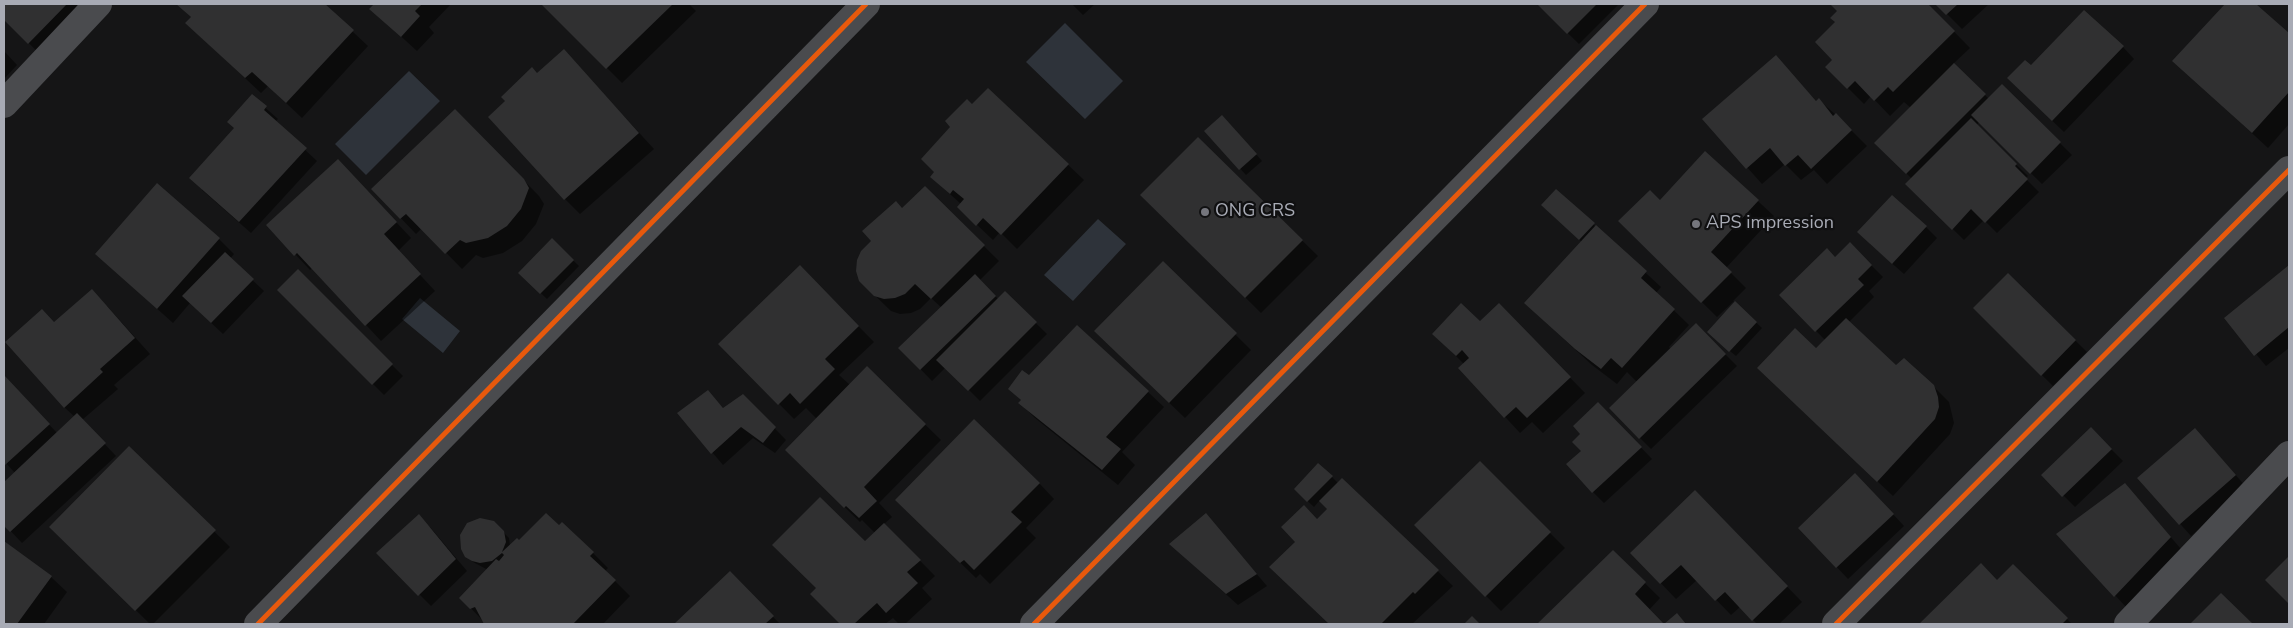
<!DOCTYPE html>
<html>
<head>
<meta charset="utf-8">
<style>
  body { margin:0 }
  #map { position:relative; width:2293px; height:628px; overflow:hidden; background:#151516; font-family:"Nunito Sans",sans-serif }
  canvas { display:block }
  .frame { position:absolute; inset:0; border:5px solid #a8abb5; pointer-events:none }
</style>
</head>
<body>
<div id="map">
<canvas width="2293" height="628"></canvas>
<div class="frame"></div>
</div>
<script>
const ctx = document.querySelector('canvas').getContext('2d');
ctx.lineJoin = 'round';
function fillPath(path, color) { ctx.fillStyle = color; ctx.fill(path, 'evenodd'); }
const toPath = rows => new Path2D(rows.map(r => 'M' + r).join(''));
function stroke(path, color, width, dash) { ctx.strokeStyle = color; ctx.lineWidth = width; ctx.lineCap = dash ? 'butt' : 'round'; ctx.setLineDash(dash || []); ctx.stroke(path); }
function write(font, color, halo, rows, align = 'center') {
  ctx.font = font + ' "Nunito Sans",sans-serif'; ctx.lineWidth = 4.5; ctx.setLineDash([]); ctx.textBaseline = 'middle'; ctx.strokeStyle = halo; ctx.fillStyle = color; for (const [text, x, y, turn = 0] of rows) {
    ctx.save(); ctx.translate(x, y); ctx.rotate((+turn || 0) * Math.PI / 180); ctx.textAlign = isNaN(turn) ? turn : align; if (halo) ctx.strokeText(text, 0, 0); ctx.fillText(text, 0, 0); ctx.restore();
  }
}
fillPath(toPath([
  [1065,23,1123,81,1085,119,1026,62],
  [409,71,440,101,366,175,335,144],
  [1098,219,1126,244,1073,301,1044,275],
  [420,298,460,331,443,353,402,319]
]), '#2e333a');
fillPath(toPath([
  [4,4,97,4,44,58,4,19],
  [177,4,323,4,368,46,302,118,268,86,261,93,202,38,192,18],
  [376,4,451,4,429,27,434,33,417,51,371,9],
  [543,4,689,4,696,11,622,83],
  [1072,4,1095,4,1083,15],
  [1538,4,1619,4,1579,44],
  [1832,4,1927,4,1970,48,1953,64,1989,99,2002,86,2072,155,2042,184,1979,122,1976,126,2028,176,2025,178,2039,192,1997,233,1984,220,1964,240,1907,184,1912,179,1876,143,1911,108,1904,102,1890,116,1871,96,1864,104,1827,67,1834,60,1836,22,1839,11],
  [1937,4,1989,4,1962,29],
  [2226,4,2254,4,2289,35,2289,124,2268,148,2174,61],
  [2123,47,2134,59,2064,132,2020,90,2031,67],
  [4,51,17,65,4,79],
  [564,51,654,149,580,214,565,199,538,74],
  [1776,57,1817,102,1819,100,1836,115,1867,146,1827,184,1814,170,1801,180,1785,164,1762,184,1704,119],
  [988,89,1084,180,1017,249,1000,232,993,240,974,222,961,204,931,177,935,172,952,127],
  [252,96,278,119,275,122,317,161,251,233,202,190],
  [455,110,539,196,544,204,536,224,522,241,503,253,483,258,476,255,462,269,422,228,416,234,373,189],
  [1228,122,1262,161,1246,175,1206,131],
  [1198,139,1318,256,1261,313,1142,195],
  [1706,153,1774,216,1726,268,1746,288,1733,301,1762,328,1736,356,1714,338,1735,303,1733,302,1717,317,1620,221,1660,202],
  [353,176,411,238,398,251,435,291,381,341,313,268,310,270,268,225],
  [925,188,999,261,980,280,999,300,1005,293,1047,334,980,401,946,367,932,381,900,348,942,308,931,298,920,309,911,313,900,314,891,311,860,281,903,209],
  [1556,190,1661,287,1656,293,1689,325,1669,347,1671,349,1696,325,1737,366,1651,449,1610,408,1637,382,1627,372,1617,384,1592,365,1541,318,1582,242,1548,211],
  [1926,227,1937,238,1904,274,1870,244],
  [219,239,234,254,230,259,264,291,223,334,190,303,173,323,96,254],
  [552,240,579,266,547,299,520,273],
  [1850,244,1883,277,1869,291,1874,297,1849,322,1895,367,1933,386,1949,402,1954,423,1950,434,1893,496,1774,384,1825,340,1781,295,1835,258],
  [1163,263,1251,350,1185,418,1111,347],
  [800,267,874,342,839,375,850,385,867,368,941,440,879,503,892,517,884,524,935,576,922,588,932,599,905,624,899,624,893,618,885,624,842,624,812,594,875,533,862,520,860,522,786,450,817,419,806,408,794,419,720,344],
  [2289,267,2289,348,2266,366,2226,318],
  [298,271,403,376,384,395,279,290],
  [2008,274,2087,352,2053,386,1974,308],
  [107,306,150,354,114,385,118,389,82,420,116,456,22,543,4,524,4,483,15,473,4,461,4,376,57,433,75,417,64,407,54,323],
  [1514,320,1585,393,1543,433,1532,422,1520,433,1460,368,1464,364,1449,349,1480,322],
  [1030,377,1148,392,1164,407,1122,452,1135,465,1118,485,1035,418,1020,403,1022,401,1010,389],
  [708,392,724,409,742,395,786,440,775,453,753,438,723,465,679,413],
  [1610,415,1652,459,1604,503,1593,492,1582,451],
  [2091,429,2123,461,2075,507,2043,475],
  [2206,441,2247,488,2191,536,2139,478],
  [129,448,230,547,153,624,150,624,51,527],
  [1480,463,1565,548,1501,611,1416,525],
  [1332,477,1338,483,1342,479,1453,586,1412,624,1330,624,1286,583,1317,520,1329,509,1320,500,1314,507,1295,489],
  [1039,483,1054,499,1026,528,1036,538,990,584,980,574,976,578,896,500],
  [2125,484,2181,549,2126,607,2058,534],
  [1867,486,1904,526,1848,579,1800,528],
  [1710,507,1802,602,1779,624,1757,624,1740,607,1731,615,1697,580,1676,599,1632,553],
  [1206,515,1267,586,1238,605,1182,555],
  [493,522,509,538,510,546,520,542,593,553,608,568,605,571,630,596,603,624,486,624,461,598,488,570,473,562,466,556],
  [430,527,467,571,431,606,378,553],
  [4,543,51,577,67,592,44,624,4,624],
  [1613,552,1660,598,1649,610,1663,624,1539,624],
  [1981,565,1997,582,2013,566,2072,624,1920,624],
  [730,573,780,624,676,624],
  [2221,595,2251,624,2191,624]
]), '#0007');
fillPath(toPath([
  [4,4,67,4,28,44,4,20],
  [176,4,325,4,354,30,286,103,252,72,245,78,185,23,191,17],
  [374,4,422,4,415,11,420,16,401,37,369,9],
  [541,4,673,4,606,69],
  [1537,4,1597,4,1567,34],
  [1830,4,1928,4,1955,31,1893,92,1888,87,1874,101,1855,81,1847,89,1825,67,1832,60,1815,42,1835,22,1830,18,1837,11],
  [1935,4,1958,4,1946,15],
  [2225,4,2256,4,2289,33,2289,92,2252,133,2172,61],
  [2084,10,2124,46,2052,121,2007,78,2025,60,2031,65],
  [564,49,639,133,564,200,488,117,505,101,501,97,532,67,537,73],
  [1776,55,1816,101,1819,98,1833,116,1836,113,1852,130,1811,169,1798,155,1785,166,1770,148,1746,169,1702,119],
  [1954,63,1986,94,1906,174,1874,143],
  [2002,84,2061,142,2030,174,1971,115],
  [988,88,1069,164,1001,235,983,218,976,226,957,207,964,199,953,190,950,194,930,177,934,172,921,159,950,127,945,121,967,99,972,104],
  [252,94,267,106,264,110,307,148,239,222,189,178,234,128,227,122],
  [455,109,524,179,529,188,521,209,507,226,488,238,466,243,460,240,445,254,406,214,400,219,371,189],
  [1222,115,1257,154,1239,170,1204,131],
  [1971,118,2017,164,2015,166,2028,179,1985,223,1971,209,1952,230,1905,184],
  [1198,137,1303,240,1245,298,1140,195],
  [1705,151,1759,200,1711,252,1732,272,1701,303,1618,221,1650,190,1660,200],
  [338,159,397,222,384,234,421,274,365,326,297,253,294,256,266,225],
  [157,183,220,238,157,309,95,254],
  [925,186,985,245,931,299,915,284,905,294,895,298,884,299,874,296,859,281,856,271,857,260,861,251,871,241,862,231,896,201,902,208],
  [1556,189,1595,223,1579,240,1541,205],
  [1892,195,1927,226,1892,264,1857,232],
  [1596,225,1647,271,1641,278,1675,309,1622,368,1611,358,1601,369,1575,349,1524,303],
  [552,238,574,260,540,294,518,273],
  [1850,242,1872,265,1858,279,1864,285,1815,332,1779,295,1827,248,1835,257],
  [225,252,254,279,211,323,182,296],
  [1163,261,1237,333,1169,403,1094,331],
  [800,265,859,326,825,359,835,369,800,404,790,393,778,405,718,344],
  [2289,265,2289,327,2254,356,2224,318],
  [298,269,393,364,372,385,277,290],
  [2008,273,2076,340,2041,376,1973,308],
  [975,274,996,296,920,370,898,348],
  [92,289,135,338,100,369,103,372,64,408,5,342,42,309,54,322],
  [1005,291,1037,322,968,391,936,360],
  [1735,301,1757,322,1729,352,1707,332],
  [1461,303,1480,321,1499,303,1571,377,1527,418,1516,407,1504,418,1458,368,1469,358,1462,350,1456,356,1432,334],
  [1846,318,1896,365,1904,358,1934,385,1938,397,1939,407,1935,419,1877,482,1757,368,1795,328,1816,348],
  [1696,323,1726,354,1639,439,1609,408],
  [1077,325,1149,391,1106,437,1121,449,1102,470,1018,403,1021,400,1008,389,1022,370,1029,375],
  [867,366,926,424,864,487,877,501,859,518,846,506,844,508,785,450],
  [4,375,50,424,5,465,4,463],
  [708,390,723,408,743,394,776,427,763,443,741,427,711,454,677,413],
  [1598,402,1642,447,1592,493,1566,464,1581,451,1572,442,1580,434,1573,426],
  [77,413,106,443,10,532,4,526,4,482],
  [974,419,1040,483,1011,512,1022,522,974,570,964,560,960,563,895,500],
  [2091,427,2112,449,2062,497,2041,475],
  [2195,428,2236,475,2179,525,2137,478],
  [129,446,216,530,135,611,49,527],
  [1480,461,1551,532,1485,597,1414,525],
  [1318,463,1333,476,1307,502,1294,489],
  [1855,473,1894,514,1836,568,1798,528],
  [1342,478,1439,570,1415,594,1413,592,1381,624,1329,624,1269,567,1295,542,1281,527,1304,505,1317,519,1327,509,1319,501],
  [2125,483,2171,537,2114,597,2056,534],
  [1695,490,1788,586,1752,621,1725,592,1715,601,1681,565,1660,584,1630,553],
  [820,497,865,541,884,523,921,560,907,572,918,583,886,613,877,603,854,624,840,624,810,594,816,588,772,545],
  [546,513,559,525,562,522,594,552,590,556,616,580,573,624,484,624,475,607,470,609,459,598,496,559,499,561,504,555,502,553,492,561,480,563,472,561,465,557,461,549,460,535,467,523,480,518,494,521,504,531,506,542,502,552,517,538,519,540],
  [1206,513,1257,574,1226,594,1169,544],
  [419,514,456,559,418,596,376,553],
  [4,541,52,576,17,624,4,624],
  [1613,550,1646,582,1635,594,1664,624,1677,613,1686,624,1537,624],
  [2289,556,2289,604,2265,580],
  [1981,563,1997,580,2013,564,2068,618,2062,624,1919,624],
  [730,571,774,616,765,624,674,624],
  [2221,593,2253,624,2190,624],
  [1472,616,1480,624,1464,624]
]), '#303031');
stroke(toPath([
  [4,104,98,4],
  [258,624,866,4],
  [1034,624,1645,4],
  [1836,624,2289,170],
  [2128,624,2289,455]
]), '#4a4b4e', 28);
stroke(toPath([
  [258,624,866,4],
  [1034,624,1645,4],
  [1836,624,2289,170]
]), '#e8590c', 5);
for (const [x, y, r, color] of [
  [1205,212,5,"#75767d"],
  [1696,224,5,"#75767d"]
]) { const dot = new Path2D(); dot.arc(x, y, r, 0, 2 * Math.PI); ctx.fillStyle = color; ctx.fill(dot); stroke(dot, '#101011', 2); }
write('18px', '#a8abb5', '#101011', [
  ["ONG CRS",1215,212],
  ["APS impression",1706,224]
], 'left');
</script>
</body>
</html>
